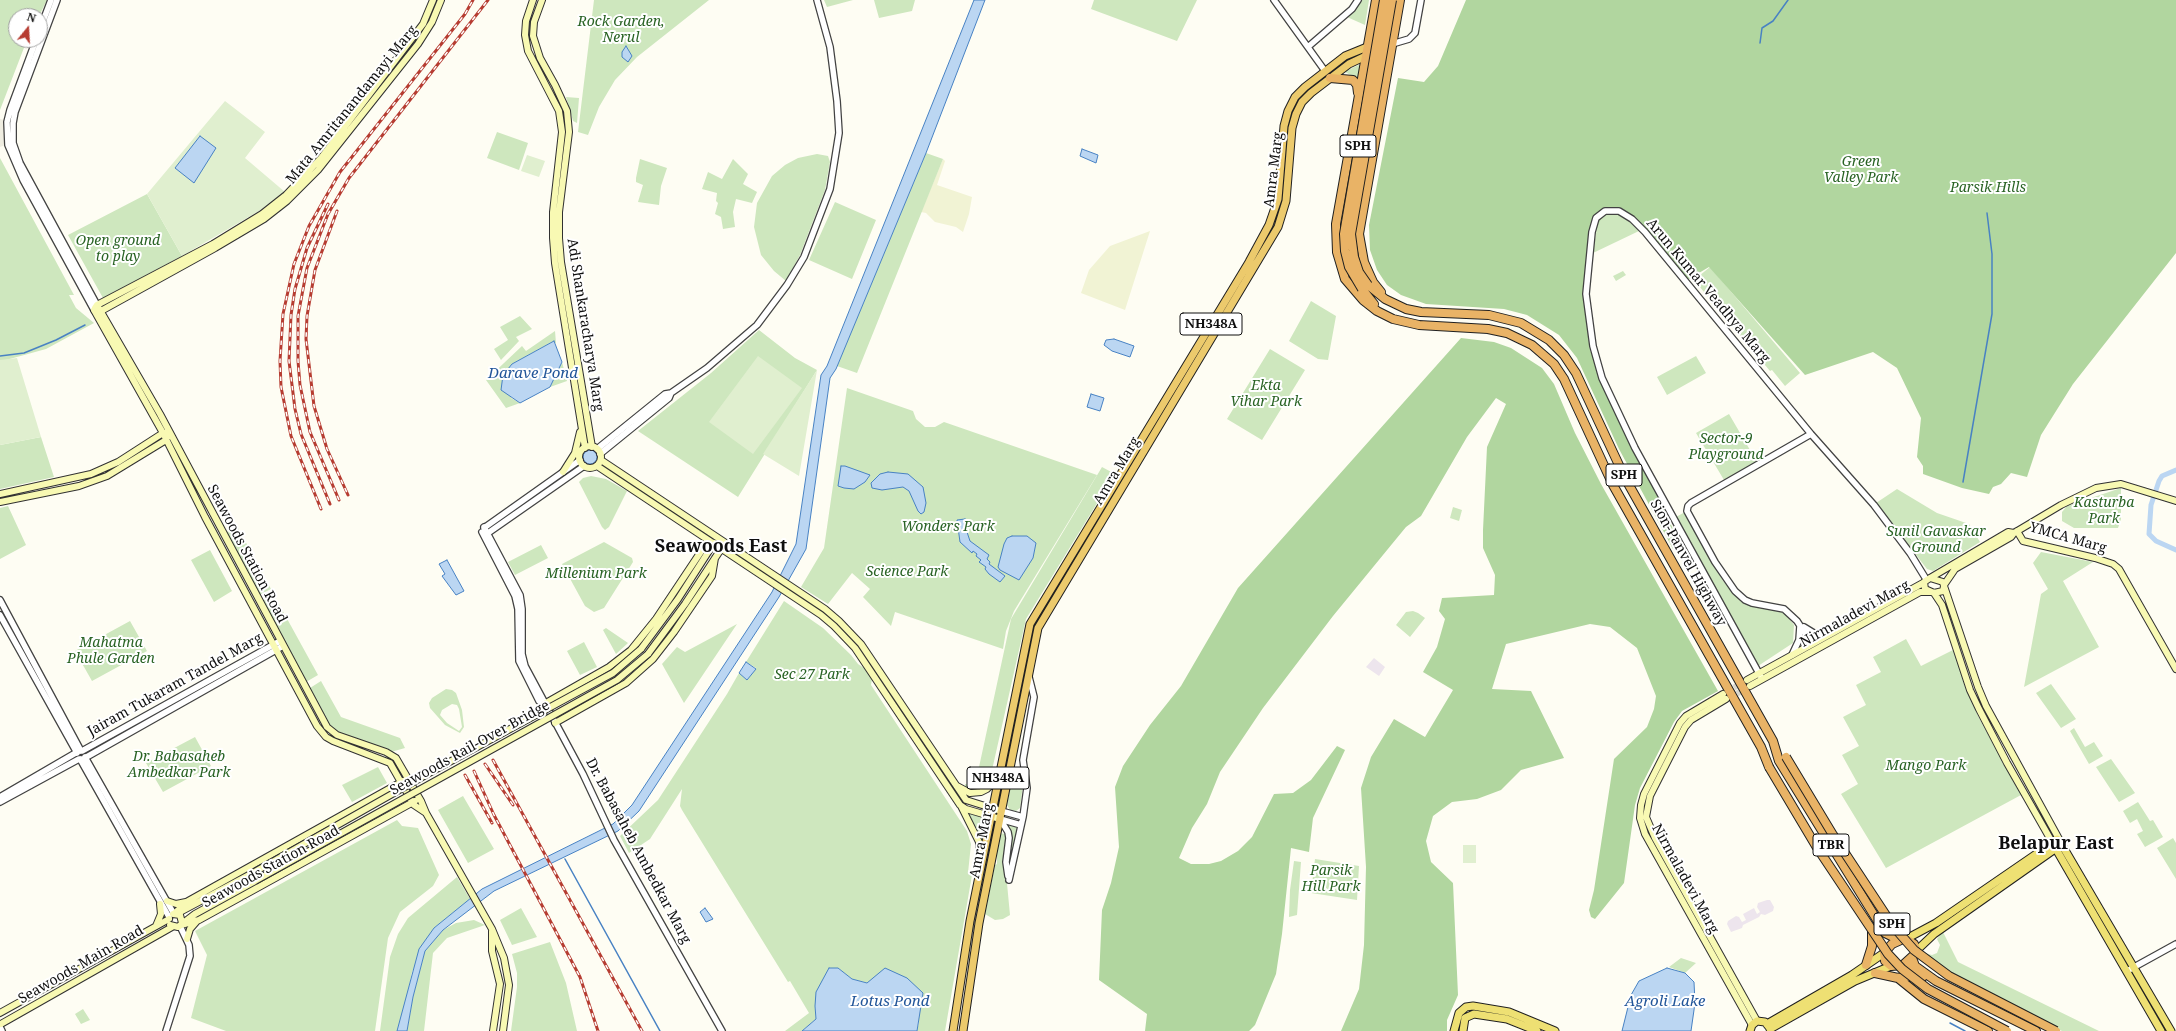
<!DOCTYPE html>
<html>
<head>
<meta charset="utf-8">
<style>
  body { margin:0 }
  #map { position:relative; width:2176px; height:1031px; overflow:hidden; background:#fefdf3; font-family:"Noto Serif",serif }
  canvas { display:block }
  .north { position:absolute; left:8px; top:8px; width:40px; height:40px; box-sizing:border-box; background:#fff; border:1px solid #9f9f9f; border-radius:50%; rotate:18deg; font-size:11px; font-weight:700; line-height:16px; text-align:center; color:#0f0f0f }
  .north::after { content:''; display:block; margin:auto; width:14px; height:18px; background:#b63c31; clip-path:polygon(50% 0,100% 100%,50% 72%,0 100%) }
</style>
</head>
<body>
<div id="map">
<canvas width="2176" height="1031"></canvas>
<div class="north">N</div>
</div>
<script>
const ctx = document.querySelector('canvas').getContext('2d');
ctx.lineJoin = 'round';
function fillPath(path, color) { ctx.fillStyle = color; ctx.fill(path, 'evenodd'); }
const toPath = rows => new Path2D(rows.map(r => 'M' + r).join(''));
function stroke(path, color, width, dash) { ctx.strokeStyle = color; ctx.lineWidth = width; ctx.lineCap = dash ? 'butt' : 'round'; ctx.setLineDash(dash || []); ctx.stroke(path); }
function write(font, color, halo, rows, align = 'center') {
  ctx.font = font + ' "Noto Serif",serif'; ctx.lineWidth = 4; ctx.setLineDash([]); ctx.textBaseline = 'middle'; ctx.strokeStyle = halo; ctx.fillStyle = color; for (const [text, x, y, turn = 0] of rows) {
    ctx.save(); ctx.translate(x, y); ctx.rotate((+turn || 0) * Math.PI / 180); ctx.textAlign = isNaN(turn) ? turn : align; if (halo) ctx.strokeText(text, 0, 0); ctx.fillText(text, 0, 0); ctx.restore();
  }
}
fillPath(toPath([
  [1374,658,1385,667,1379,676,1366,667],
  [1767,900,1770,900,1774,907,1773,911,1765,915,1761,914,1759,917,1743,925,1742,928,1731,932,1727,924,1728,921,1736,916,1739,917,1742,922,1746,920,1743,914,1754,908,1757,914,1760,912,1757,907,1758,903]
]), '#ede5ed');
fillPath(toPath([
  [943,159,945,161,937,185,972,197,969,214,963,232,956,227,935,222,926,213,921,212],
  [1150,231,1125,310,1081,293,1089,270,1110,246]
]), '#f1f3d4');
fillPath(toPath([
  [0,0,47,0,39,16,16,16,16,40,27,40,0,110],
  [594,0,709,0,637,57,615,80,599,107,588,135,578,132],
  [824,0,853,0,827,7],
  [874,0,915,0,912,11,879,18],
  [1094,0,1197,0,1177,41,1091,9],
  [1360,0,1369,0,1365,25,1347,17],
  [1361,64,1358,79,1345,72,1352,68],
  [566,97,579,98,577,123,573,121],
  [497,132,528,143,519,170,487,158],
  [926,153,943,159,857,373,837,366],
  [817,154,828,156,830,162,825,190,800,255,786,281,774,271,761,255,754,227,757,203,772,176,785,165,798,158],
  [0,158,74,295,69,295,76,308,94,323,46,349,6,360,0,360],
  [640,159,667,168,661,186,659,205,638,202,643,185,636,182,636,178],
  [733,159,748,174,743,184,757,192,752,203,736,199,733,212,735,227,723,229,721,217,715,214,718,203,716,201,717,193,702,189,708,172,722,179],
  [147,194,182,256,103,298,68,235],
  [835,202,876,220,852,279,809,260],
  [1607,214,1617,214,1627,219,1639,231,1593,253,1598,220],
  [1710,267,1800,373,1785,386,1772,370,1770,371,1694,280],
  [1623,271,1626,275,1616,281,1613,276],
  [1311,301,1336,316,1328,360,1318,359,1289,341],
  [520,316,532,329,516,337,519,341,501,360,494,349,508,340,500,327],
  [759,330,795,358,817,370,738,497,638,431,711,373],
  [555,331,556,343,552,342,512,364,511,398,520,403,506,408,486,380,522,346,526,351],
  [1270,349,1305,370,1262,440,1227,419],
  [1696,356,1706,373,1667,395,1657,377],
  [562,362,567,381,550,387],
  [847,388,913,411,916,419,925,427,935,427,944,422,1097,475,1014,611,1006,631,1003,649,895,612,891,626,863,597,870,589,852,573,828,604,801,587,824,548],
  [1729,414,1757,462,1724,480,1696,433],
  [41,437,54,477,0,489,0,445],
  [1102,467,1115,474,1026,619,990,779,984,777,979,788,965,787,965,784,971,785,976,781,1011,619],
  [591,476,606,479,627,491,609,527,605,530,602,527,579,482,583,478],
  [2121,488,2121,519,2118,528,2074,528,2062,521,2062,512,2067,506],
  [1897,489,1937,513,1969,524,1980,542,1933,571,1927,569,1876,503],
  [8,506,26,545,0,559,0,508],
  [1453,507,1462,510,1459,521,1450,518],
  [1685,512,1723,581,1741,601,1785,613,1794,625,1793,643,1758,666,1676,517],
  [237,526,271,589,259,595,225,533],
  [604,542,632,558,633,562,604,608,594,612,585,606,562,564],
  [541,545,548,558,515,575,508,562],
  [210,550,232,591,214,602,191,560],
  [2041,552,2093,562,2063,581,2099,647,2024,687,2041,594,2048,589,2033,563],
  [274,595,318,675,306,682,262,601],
  [784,601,823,628,851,655,858,664,864,668,872,679,871,685,967,831,971,844,968,873,972,875,945,1031,917,1031,919,1022,867,983,852,979,838,968,815,1006,816,1019,802,1031,785,1031,809,1013,790,981,788,982,682,810,680,806,682,789,650,839,629,853,620,836,658,800,727,694,739,673,747,680,756,668,746,662],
  [1413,611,1418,613,1425,618,1410,637,1396,625,1406,612],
  [130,621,147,651,92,681,75,651],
  [737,624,684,703,662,664,677,647,685,652],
  [606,628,628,643,616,654,603,630],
  [1906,639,1921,666,1953,650,1978,716,2021,795,1886,868,1841,794,1858,784,1842,755,1859,746,1843,717,1866,705,1856,685,1881,672,1873,657],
  [584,642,597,667,580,675,567,651],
  [321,681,341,717,400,738,405,748,391,752,338,732,329,725,310,688],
  [2051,684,2076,719,2061,728,2036,693],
  [446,689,452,690,456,693,462,710,464,727,460,733,445,725,430,708,429,703,432,698],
  [452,704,457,705,459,709,462,727,459,731,447,723,440,715,442,710],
  [2074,728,2085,747,2094,742,2103,756,2089,764,2070,731],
  [195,737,211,766,163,792,146,763],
  [2111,759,2135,793,2119,802,2096,767],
  [378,767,387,783,352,802,342,785],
  [1016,767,1021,771,1023,784,1020,808,1016,811,1010,810,1007,805,1014,768],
  [463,796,494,849,468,863,438,810],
  [2138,802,2150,821,2153,820,2163,837,2145,847,2137,834,2143,831,2137,819,2130,823,2123,811],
  [967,813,986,818,982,841],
  [397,820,402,826,418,828,439,875,433,886,400,912,388,938,375,1031,226,1031,191,1018,207,955,195,931],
  [1004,822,1018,826,1010,868,1009,850],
  [997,833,1008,834,1006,873,1010,915,1003,919,995,920,985,914,995,865,997,864],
  [2173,838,2176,843,2176,879,2157,848],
  [1315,859,1359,866,1357,900,1311,893],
  [1294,861,1301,862,1297,915,1289,917,1290,890],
  [457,877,470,899,434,928,412,972,404,1011,397,1031,380,1031,390,957,398,934,408,918],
  [521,908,537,937,512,945,500,920],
  [474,920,485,925,447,938,433,953,424,1031,407,1031,413,997,425,951,443,930,456,923],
  [1943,932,1958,962,2099,1031,2062,1031,1945,970,1921,952,1932,955,1937,953,1940,945,1937,939],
  [550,942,566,983,577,1031,511,1031,517,987,517,973,512,954],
  [1681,958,1696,963,1685,973,1669,967],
  [83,1009,90,1020,81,1024,75,1014]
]), '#cee7be');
fillPath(toPath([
  [1466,0,2176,0,2176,253,2073,384,2041,435,2027,477,2011,473,2001,484,1993,487,1989,494,1962,488,1923,474,1923,466,1917,457,1921,418,1897,368,1873,352,1805,375,1709,267,1687,280,1634,217,1619,209,1606,209,1599,223,1586,261,1584,294,1590,350,1679,542,1673,549,1619,449,1577,358,1559,335,1527,315,1504,309,1426,304,1401,295,1387,285,1377,270,1370,250,1369,225,1398,78,1424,82,1438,66],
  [1461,338,1494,342,1511,348,1542,368,1554,384,1575,433,1601,484,1718,691,1682,711,1674,722,1640,788,1635,805,1624,883,1595,919,1591,917,1589,910,1594,890,1614,759,1647,727,1654,709,1656,696,1637,648,1610,627,1590,624,1506,644,1492,689,1531,691,1564,758,1521,770,1501,790,1477,799,1452,802,1433,816,1426,841,1431,862,1453,883,1458,995,1447,1020,1447,1031,1341,1031,1359,989,1364,945,1366,867,1361,788,1371,757,1394,719,1425,737,1453,690,1423,672,1437,647,1445,619,1439,611,1442,598,1494,595,1495,575,1483,548,1483,530,1487,447,1506,404,1501,401,1504,396,1501,401,1496,398,1467,437,1421,516,1406,527,1392,544,1333,616,1263,708,1220,772,1207,804,1192,828,1179,858,1191,864,1209,864,1221,861,1238,851,1252,837,1274,794,1293,793,1311,780,1337,746,1345,750,1313,818,1309,852,1291,848,1282,934,1276,974,1255,1025,1249,1031,1145,1031,1147,1014,1099,980,1102,910,1111,883,1119,847,1115,787,1123,766,1150,725,1181,686,1238,588]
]), '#b1d69f');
fillPath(toPath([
  [225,101,265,132,245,158,285,192,259,211,182,256,147,194],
  [527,155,545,161,539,177,521,171],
  [758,356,802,388,753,454,709,422],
  [17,358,41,437,0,445,0,360],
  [817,370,799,476,763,454],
  [1463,845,1476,845,1476,863,1463,863]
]), '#e0efcf');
fillPath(toPath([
  [0,119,5,120,5,145,0,147]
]), '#efede1');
const water = toPath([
  [974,0,985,0,926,153,836,369,830,378,806,549,779,597,639,811,618,831,494,891,443,930,425,951,413,997,407,1031,397,1031,419,949,434,928,482,889,613,824,632,805,772,592,796,544,821,375,827,366,974,0],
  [626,46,632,56,628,62,622,57,622,52,626,46],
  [200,136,216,148,194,183,175,168,200,136],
  [1082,149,1098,155,1096,163,1080,156,1082,149],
  [1114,339,1134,346,1130,357,1112,351,1104,345,1106,340,1114,339],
  [554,341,562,362,550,387,520,403,501,390,503,375,512,364,554,341],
  [1091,394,1104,398,1100,411,1087,407,1091,394],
  '583 457a7 7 0 1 1 14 0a7 7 0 1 1-14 0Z',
  [841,466,845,466,870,475,865,482,854,489,844,488,838,486,841,466],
  [888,472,908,474,923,487,926,503,924,512,921,514,918,511,909,491,903,487,882,490,872,488,871,483,880,474,888,472],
  [965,519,969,521,967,532,970,541,989,555,987,559,990,562,989,564,1005,576,1000,582,989,574,985,569,986,567,979,562,981,560,976,556,977,554,973,551,972,553,960,542,957,520,965,519],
  [1012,536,1027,536,1036,543,1033,558,1019,580,1000,570,998,567,1004,544,1007,538,1012,536],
  [447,560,464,591,456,595,442,576,445,574,439,564,447,560],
  [746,662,756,669,747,680,739,673,746,662],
  [705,908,713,919,706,922,700,912,705,908],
  [829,968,838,968,852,979,867,983,885,968,907,978,923,993,917,1031,802,1031,816,1019,815,1006,816,992,829,968],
  [1667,968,1685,973,1694,982,1695,1003,1691,1031,1622,1031,1631,995,1639,981,1667,968]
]);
fillPath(water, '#bbd6f2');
stroke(water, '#4882c3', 1);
stroke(toPath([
  [1760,43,1762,28,1773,21,1788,0],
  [0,356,24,353,56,340,85,325],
  [1963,482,1992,314,1992,254,1987,213],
  [565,859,660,1031],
  [1950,1023,1965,1031]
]), '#4882c3', 1.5);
stroke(toPath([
  [2176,470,2162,476,2159,481,2151,505,2149,534,2156,541,2176,550]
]), '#bbd6f2', 5);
stroke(toPath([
  [1726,692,1744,682],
  [1729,698,1747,688]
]), '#dad9d1', 6, [6, 3]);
const tertiary = toPath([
  [57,0,15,112,13,123,13,143,20,163,97,305],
  [1274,0,1325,71],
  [40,29,51,0],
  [36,40,10,110,7,122,8,145,23,180,94,310],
  [1392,44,1409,39,1415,33,1421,0],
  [1309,46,1352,9,1358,0],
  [1811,434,1691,503,1688,506,1687,511,1715,562,1735,591,1745,600,1752,603,1784,609,1797,621,1812,644],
  [597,449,665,394,671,393,707,368,757,325,787,285,804,257,830,189,839,133,837,101,830,47,817,0],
  [600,454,669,398,671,393],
  [484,527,520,595,522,609,522,654,525,666,583,774,614,840,722,1031],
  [484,528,580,460],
  [482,532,515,596,518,609,519,661,539,701,544,704],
  [485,533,488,533,584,466],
  [0,600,81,751],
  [0,615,77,753],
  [1804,627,1817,635,1826,636],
  [1792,655,1799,640,1800,626],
  [1761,677,1635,448,1602,378,1593,346,1586,294,1592,232,1596,218,1605,211,1619,211,1632,219,1645,232,1811,434,1874,505,1910,553,1926,579],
  [85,757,174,914],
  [80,759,169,917],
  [0,797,79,751,82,751,280,641],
  [0,802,79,759,83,759,283,646],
  [1001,811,1023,817,1009,880],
  [1023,817,1027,788,1023,760,1034,697,1029,677],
  [1000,819,1008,832,1009,838,1006,862,1008,876],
  [1000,819,1021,825],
  [2127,971,2176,944],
  [0,1027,2,1031],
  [166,1031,190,956,189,945,180,926]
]);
const secondary = toPath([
  [533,0,526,21,525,35,528,51,559,111,562,132,553,212,553,238,555,263,585,448],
  [542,0,534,22,533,36,540,58,555,85,567,111,569,132,559,212,559,238,561,262,592,447],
  [97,305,160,414,327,727,337,735,386,752,396,758,421,801,426,813,492,929,504,958,509,985,503,1031],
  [95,308,97,305,213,244,262,214,286,195,321,158,423,24,433,0],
  [94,310,163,433,205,517,317,726,326,737,333,741,390,763,414,805,426,813],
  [97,311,101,311,215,248,264,219,287,201,318,170,418,44,432,22,441,0],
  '579 457a11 11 0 1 1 22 0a11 11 0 1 1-22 0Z',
  [601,460,825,609,839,621,861,644,966,800,1001,811],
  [597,466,821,615,834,626,855,648,960,805,966,809,1000,819],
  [563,472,575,453,580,432],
  [0,494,91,474,118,462,163,433,167,433],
  [0,502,79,486,107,476,166,440,168,436],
  [2017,531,2023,541,2095,558,2113,564,2119,569,2176,669],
  [1930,578,2008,532,2014,533],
  [1930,578,1943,582,1944,586,1943,591,1934,593,1925,589,1924,582,1930,578],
  [1944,585,1955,569,2011,537,2014,533,2061,505,2096,488,2121,484,2176,501],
  [1944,586,1978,687,1986,706,2059,839],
  [1934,593,1942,605,1970,690,1979,709,2007,763,2052,842],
  [641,649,678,599,714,543],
  [648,654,685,604,723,546],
  [1747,680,1923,583],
  [1750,686,1920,592,1930,592],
  [1723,694,1686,716,1680,723,1644,794,1641,805,1640,818,1645,834,1752,1025],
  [1726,699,1691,720,1685,727,1650,796,1646,817,1655,838,1757,1021],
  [544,704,609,667,631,650,656,619,704,547,714,544],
  [555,723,626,683,653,659,674,632,712,576,715,558],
  [957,786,970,793,981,792,987,789,998,778],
  [961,806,979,842,980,861],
  [167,901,176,904,186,902],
  [175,913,188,901,403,781],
  [178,913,251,874],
  [173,914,180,915,182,923],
  [170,925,178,927,195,914,255,881],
  [181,925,199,920,415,801],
  [156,926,161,914,160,904],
  [492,931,492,951,500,984,493,1031],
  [187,939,190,929,197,921],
  [0,1013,169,919],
  [1,1024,172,927]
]);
const primary = toPath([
  [2062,845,2171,1031],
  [2056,849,2062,845,2057,839,2052,842,2052,847,2056,849,2161,1031],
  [1906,939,1936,923,2051,844],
  [1916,951,1934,934,2055,849],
  [1767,1024,1852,975,1884,953],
  [1770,1029,1855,981,1891,966],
  [1454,1031,1459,1013,1466,1007,1473,1006,1509,1012,1555,1031],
  [1463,1031,1465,1018,1474,1014,1507,1019,1537,1031],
  [1750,1031,1752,1025,1757,1021,1765,1022,1769,1027]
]);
const trunk = toPath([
  [953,1031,970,921,1030,624,1249,262,1269,225,1278,199,1284,126,1288,111,1295,97,1305,87,1345,56,1372,45],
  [963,1031,979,923,1038,628,1278,227,1286,201,1292,128,1296,114,1302,102,1311,93,1349,64,1366,56,1380,55]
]);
const motorway = toPath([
  [1376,0,1336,224,1337,252,1345,279,1363,300,1377,311,1393,319,1419,325,1488,329,1507,333,1532,345,1554,364,1564,379,1613,485,1761,747,1769,767],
  [1330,78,1353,80,1357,85,1358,93],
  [1368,285,1385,299,1406,309,1421,312,1489,315,1521,323,1549,340,1564,355,1576,373,1625,478,1773,741,1779,761,1885,933,1899,940],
  [1362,289,1374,304],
  [1381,292,1373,282,1364,262,1359,234,1400,0],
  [1903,939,1908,940,1914,944,1916,949,1914,955,1903,965,1891,966,1885,961,1884,953,1892,944,1903,939],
  [1912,958,1915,966,1936,981,2036,1031],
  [1905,964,1922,978],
  [1866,965,1872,946,1872,929],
  [1875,973,1898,978,1917,975],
  [1898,978,1924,999,1988,1031]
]);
stroke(tertiary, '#424242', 8);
stroke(secondary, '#313131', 8);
stroke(primary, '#202020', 9);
stroke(trunk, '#202020', 9);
stroke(motorway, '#202020', 10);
stroke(tertiary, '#fff', 5.5);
stroke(secondary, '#f8f9b3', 6);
stroke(primary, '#eee073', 7);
stroke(trunk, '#ecca6c', 7);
stroke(motorway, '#e9b366', 8);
const rail = toPath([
  [328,204,307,248,295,289,291,315,289,361,295,409,301,434,330,504],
  [337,211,315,270,307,316,306,339,314,406,327,449,348,495],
  [339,500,310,432,300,385,298,361,298,316,307,268,328,214,349,178,488,0],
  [321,509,291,436,281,387,280,361,283,314,294,264,309,226,340,172,465,14,473,0],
  [493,760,642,1031],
  [485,764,513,805],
  [474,771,494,815,580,977,598,1031],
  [465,775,492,823]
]);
stroke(rail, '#b63c31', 3);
stroke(rail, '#fff', 1.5, [4.5]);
const secondaryBridge = toPath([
  [251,874,431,772,613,673,641,649],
  [255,881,617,680,648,654]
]);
const motorwayBridge = toPath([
  [1368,285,1359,272,1354,257,1351,234,1392,0],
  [1362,289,1349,267,1345,251,1344,234,1384,0],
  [1786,757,1833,835,1893,926,1914,950,1949,976,2056,1031],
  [1769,767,1816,846,1888,954,1902,969,1928,989,2007,1031]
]);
stroke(secondaryBridge, '#313131', 8, []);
stroke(motorwayBridge, '#202020', 10, []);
stroke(secondaryBridge, '#f8f9b3', 6);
stroke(motorwayBridge, '#e9b366', 8);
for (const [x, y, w] of [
  [1358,146,36],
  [1211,324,62],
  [1624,475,36],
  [998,778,62],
  [1831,845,36],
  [1892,924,36]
]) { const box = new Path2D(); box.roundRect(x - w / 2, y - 11, w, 22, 3); ctx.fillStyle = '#fff'; ctx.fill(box); stroke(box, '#0f0f0f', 1); }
write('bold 13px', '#0f0f0f', null, [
  ["SPH",1358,146],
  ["NH348A",1211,324],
  ["SPH",1624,475],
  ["NH348A",998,778],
  ["TBR",1831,845],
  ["SPH",1892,924]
]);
write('italic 14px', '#296324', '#fff', [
  ["Rock Garden,",621,22],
  ["Nerul",621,38],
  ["Green",1861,162],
  ["Valley Park",1861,178],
  ["Parsik Hills",1988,188],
  ["Open ground",118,241],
  ["to play",118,257],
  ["Ekta",1266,386],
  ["Vihar Park",1266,402],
  ["Sector-9",1726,439],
  ["Playground",1726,455],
  ["Kasturba",2104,503],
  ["Park",2104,519],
  ["Wonders Park",948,527],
  ["Sunil Gavaskar",1936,532],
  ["Ground",1936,548],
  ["Science Park",907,572],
  ["Millenium Park",596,574],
  ["Mahatma",111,643],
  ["Phule Garden",111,659],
  ["Sec 27 Park",812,675],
  ["Dr. Babasaheb",179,757],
  ["Ambedkar Park",179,773],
  ["Mango Park",1926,766],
  ["Parsik",1331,871],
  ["Hill Park",1331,887]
]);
write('14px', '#0f0f0f', '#fff', [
  ["Mata Amritanandamayi Marg",352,105,-51],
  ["Amra Marg",1274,170,-83],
  ["Arun Kumar Veadhya Marg",1708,291,50],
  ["Adi Shankaracharya Marg",585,325,81],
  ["Amra Marg",1117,471,-59],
  ["YMCA Marg",2068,538,16],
  ["Seawoods Station Road",247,554,62],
  ["Sion-Panvel Highway",1688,563,61],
  ["Nirmaladevi Marg",1855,614,-29],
  ["Jairam Tukaram Tandel Marg",175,685,-29],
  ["Seawoods Rail-Over Bridge",470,748,-29],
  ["Amra Marg",982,841,-79],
  ["Dr. Babasaheb Ambedkar Marg",638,851,62],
  ["Seawoods Station Road",271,867,-29],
  ["Nirmaladevi Marg",1685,879,61],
  ["Seawoods Main Road",81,965,-30]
]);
write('italic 15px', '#215599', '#fff', [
  ["Darave Pond",533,374],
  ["Lotus Pond",890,1002],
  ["Agroli Lake",1665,1002]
]);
write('bold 18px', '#0f0f0f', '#fff', [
  ["Seawoods East",721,547],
  ["Belapur East",2056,844]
]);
</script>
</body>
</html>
